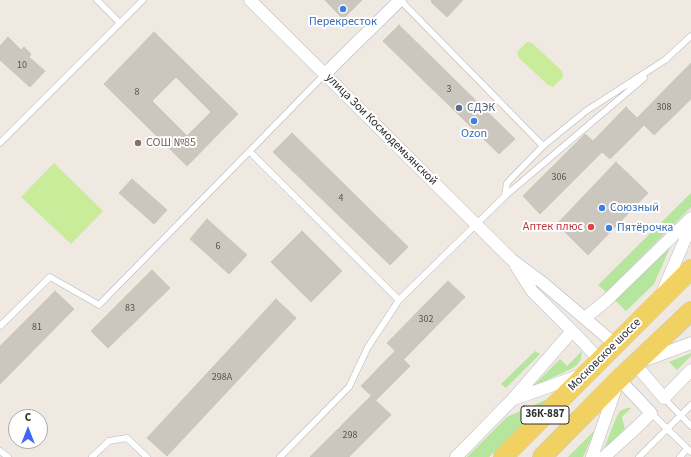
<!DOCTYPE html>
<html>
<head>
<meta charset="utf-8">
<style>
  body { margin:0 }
  #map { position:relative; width:691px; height:457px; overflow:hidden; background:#efe9e1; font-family:"Source Sans 3",sans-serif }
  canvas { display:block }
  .north { position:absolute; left:8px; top:409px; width:40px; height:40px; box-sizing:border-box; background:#fff; border:1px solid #ababab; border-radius:50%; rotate:0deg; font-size:11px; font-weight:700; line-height:16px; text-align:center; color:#2e2e2e }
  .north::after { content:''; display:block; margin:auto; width:14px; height:18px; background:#4264fb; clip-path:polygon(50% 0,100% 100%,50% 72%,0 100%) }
</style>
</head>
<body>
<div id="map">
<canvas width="691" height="457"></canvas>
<div class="north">С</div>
</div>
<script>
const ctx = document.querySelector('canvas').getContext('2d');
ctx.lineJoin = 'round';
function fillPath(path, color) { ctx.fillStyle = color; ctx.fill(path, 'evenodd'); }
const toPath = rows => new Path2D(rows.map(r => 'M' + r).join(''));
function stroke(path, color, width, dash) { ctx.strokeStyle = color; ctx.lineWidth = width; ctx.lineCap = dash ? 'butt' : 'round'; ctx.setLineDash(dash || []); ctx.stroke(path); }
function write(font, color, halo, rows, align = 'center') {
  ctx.font = font + ' "Source Sans 3",sans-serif'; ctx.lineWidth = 4; ctx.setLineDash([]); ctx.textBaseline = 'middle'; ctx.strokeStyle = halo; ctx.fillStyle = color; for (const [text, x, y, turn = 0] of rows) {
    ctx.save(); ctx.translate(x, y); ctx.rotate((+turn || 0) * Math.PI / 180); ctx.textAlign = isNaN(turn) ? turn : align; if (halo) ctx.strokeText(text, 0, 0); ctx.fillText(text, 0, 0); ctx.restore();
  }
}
fillPath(toPath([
  [691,193,691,207,606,292,598,285],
  [671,245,654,284,626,311,615,300],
  [535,351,540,354,506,388,501,384],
  [582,351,581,359,578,364,571,369,532,387,560,359,567,366],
  [691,353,691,356,677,370,669,362],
  [550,398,489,457,467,457,507,417],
  [627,408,631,408,622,417,625,429,603,451,616,418,620,411],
  [595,430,583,457,568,457]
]), '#b6e59e');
fillPath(toPath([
  [527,42,532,43,562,71,563,77,553,87,548,85,519,58,517,52],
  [54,163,103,211,71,244,21,197]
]), '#c9ec9a');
const building = toPath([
  [325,0,362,0,343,19,325,0],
  [432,0,463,0,447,17,431,2,432,0],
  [399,25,515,139,499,154,383,41,399,25],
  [154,32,238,114,187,166,104,84,154,32],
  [176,77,211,112,187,136,152,101,176,77],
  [8,37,21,50,24,47,31,54,29,57,45,71,30,87,0,60,0,46,8,37],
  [691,63,691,99,654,135,637,118,691,63],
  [626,107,644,125,610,159,602,152,540,214,523,196,585,134,593,141,626,107],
  [292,133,408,247,390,265,273,152,292,133],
  [616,162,648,193,588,255,557,224,616,162],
  [132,179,167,210,154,224,119,193,132,179],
  [207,219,247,255,229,274,190,239,207,219],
  [302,231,342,271,311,302,271,262,302,231],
  [152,270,170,288,108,348,91,331,152,270],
  [448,281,465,297,404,359,387,343,448,281],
  [55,291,74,309,0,384,0,346,55,291],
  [276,299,296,318,167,456,147,438,276,299],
  [395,351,410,366,376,400,361,386,395,351],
  [371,396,391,415,349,457,310,457,371,396]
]);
fillPath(building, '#cbc7bf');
stroke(building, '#cbc5ba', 1);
const lane = toPath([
  [97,0,120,23],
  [400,0,543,146],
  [0,143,143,0],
  [250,152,399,300],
  [505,196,644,78],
  [0,326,50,277,99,305,325,74],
  [664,398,691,426],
  [651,413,691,452],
  [0,451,8,457],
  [92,457,109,441,127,438,147,457],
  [280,457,349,387,368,347,399,300,505,196,507,183,543,146,586,111,665,60,691,36],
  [639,457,691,405],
  [680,457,687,449]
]);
const street = toPath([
  [250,0,512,260,543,283,616,345],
  [325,74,400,0],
  [516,266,532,291,582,341,600,361],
  [662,293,691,226],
  [585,318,607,300,691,218],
  [691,343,635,364,664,398,691,370],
  [514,399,581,375],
  [456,457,512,400,572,331],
  [592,457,619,379,651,413,636,428,604,457]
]);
const primary = toPath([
  [503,457,691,269],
  [542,457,619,379,691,311]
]);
stroke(lane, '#b4b7c1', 7);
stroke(street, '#b4b7c1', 13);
stroke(primary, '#c9c9c9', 20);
stroke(lane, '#fff', 6);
stroke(street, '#fff', 12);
stroke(primary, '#f2d163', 19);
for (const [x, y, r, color] of [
  [343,9,4,"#3f7fe0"],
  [459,108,4,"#5c6f8a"],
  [474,121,4,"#3f7fe0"],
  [138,143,4,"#8d6e63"],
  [602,208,4,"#3f7fe0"],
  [591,227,4,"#e0444e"],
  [609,228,4,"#3f7fe0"]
]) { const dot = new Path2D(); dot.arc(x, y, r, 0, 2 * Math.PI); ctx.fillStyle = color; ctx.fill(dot); stroke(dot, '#fff', 1.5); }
write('10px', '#555452', null, [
  ["10",22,66],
  ["3",449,90],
  ["8",137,93],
  ["308",664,108],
  ["306",559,178],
  ["4",341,199],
  ["6",218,247],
  ["83",130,309],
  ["302",426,320],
  ["81",37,328],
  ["298А",222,378],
  ["298",350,436]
]);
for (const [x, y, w] of [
  [545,415,48]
]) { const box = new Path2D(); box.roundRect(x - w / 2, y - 9, w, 18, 3); ctx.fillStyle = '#fff'; ctx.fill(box); stroke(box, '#2e2e2e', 1); }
write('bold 11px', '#2e2e2e', null, [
  ["36К-887",545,415]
]);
write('12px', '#366cbe', '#fff', [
  ["Перекресток",343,22],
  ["Ozon",474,134],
  ["Союзный",610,208,"left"],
  ["Пятёрочка",617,228,"left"]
]);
write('12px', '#4e5e75', '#fff', [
  ["СДЭК",467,108]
], 'left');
write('12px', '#2e2e2e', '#fff', [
  ["улица Зои Космодемьянской",381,130,45],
  ["Московское шоссе",605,355,-45]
]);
write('12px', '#785e54', '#fff', [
  ["СОШ №85",146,143]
], 'left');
write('12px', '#be3a42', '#fff', [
  ["Аптек плюс",583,227]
], 'right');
</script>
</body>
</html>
